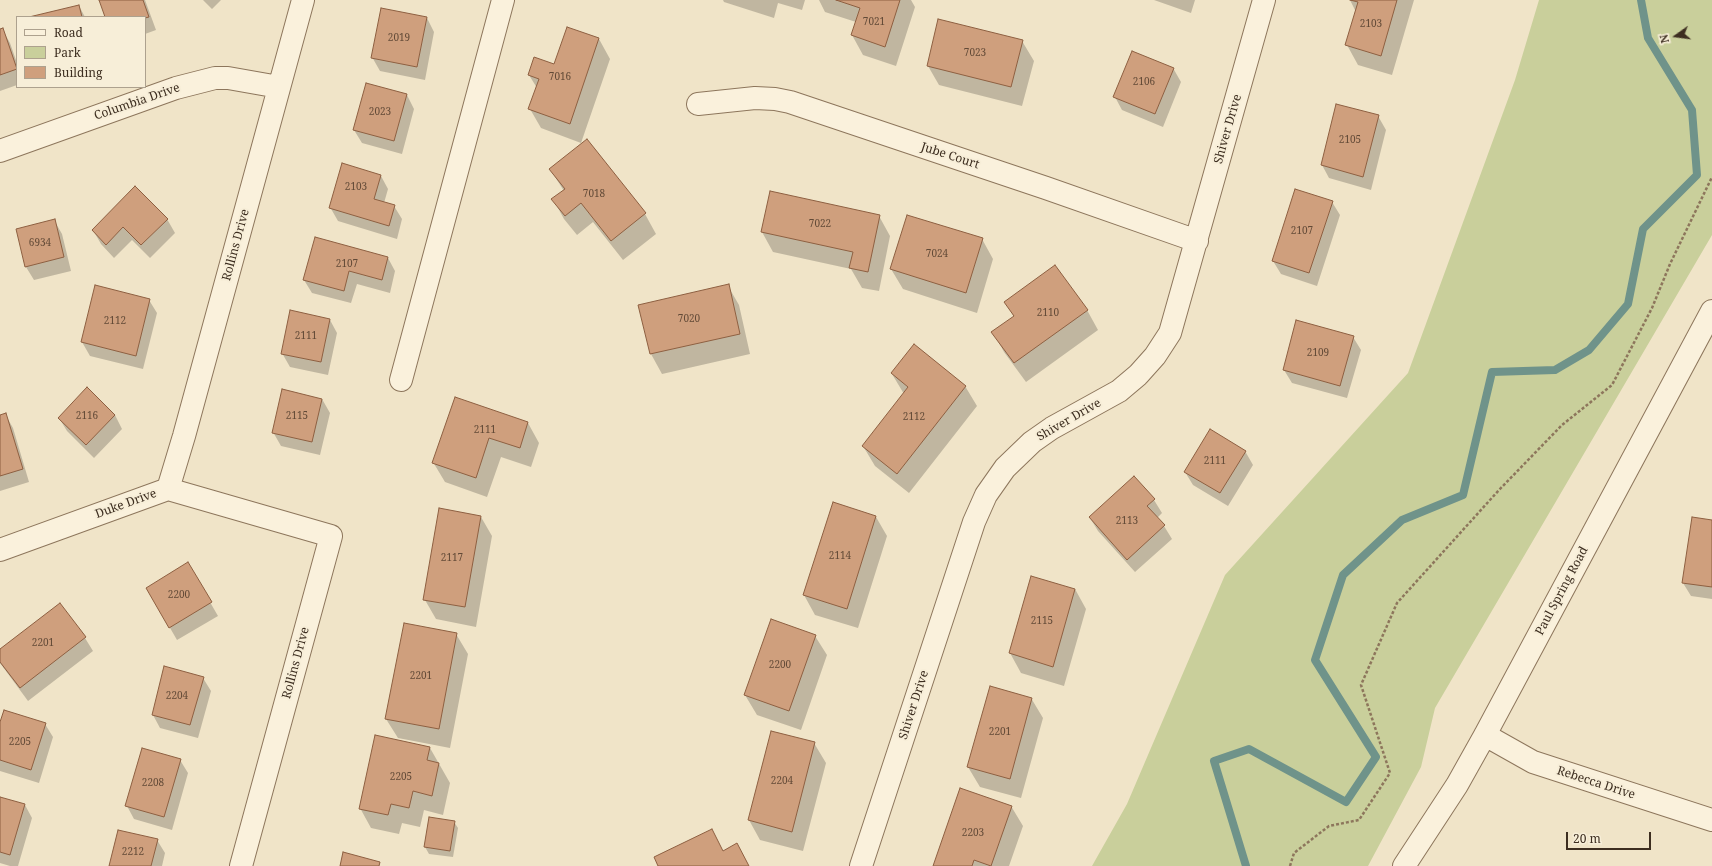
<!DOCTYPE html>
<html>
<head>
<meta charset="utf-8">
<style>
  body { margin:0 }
  #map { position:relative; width:1712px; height:866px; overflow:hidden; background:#f0e4c8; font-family:"Noto Serif",serif }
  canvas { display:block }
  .legend { position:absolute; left:16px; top:16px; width:130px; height:72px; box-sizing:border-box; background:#f7eed8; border:1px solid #ada18e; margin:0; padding:5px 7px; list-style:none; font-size:12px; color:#3d2e20 }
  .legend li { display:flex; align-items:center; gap:8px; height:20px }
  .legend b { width:20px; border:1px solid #ada18e }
  .north { position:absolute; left:1656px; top:16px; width:40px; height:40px; -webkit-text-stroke:3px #f7eed8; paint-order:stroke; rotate:256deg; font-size:11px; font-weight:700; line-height:16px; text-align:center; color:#3d2e20 }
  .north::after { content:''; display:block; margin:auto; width:14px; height:18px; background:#3d2e20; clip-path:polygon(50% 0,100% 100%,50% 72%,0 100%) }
  .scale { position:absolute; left:1566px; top:832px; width:85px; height:18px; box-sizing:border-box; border:2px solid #3d2e20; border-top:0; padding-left:5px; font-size:12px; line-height:14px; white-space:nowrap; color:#3d2e20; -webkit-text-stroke:3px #f7eed8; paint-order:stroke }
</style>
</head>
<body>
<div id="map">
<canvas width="1712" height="866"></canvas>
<ul class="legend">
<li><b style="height:5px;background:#faf1dc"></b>Road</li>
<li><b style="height:11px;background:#c9cf9b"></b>Park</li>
<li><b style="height:11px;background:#cf9f7d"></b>Building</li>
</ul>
<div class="north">N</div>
<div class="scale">20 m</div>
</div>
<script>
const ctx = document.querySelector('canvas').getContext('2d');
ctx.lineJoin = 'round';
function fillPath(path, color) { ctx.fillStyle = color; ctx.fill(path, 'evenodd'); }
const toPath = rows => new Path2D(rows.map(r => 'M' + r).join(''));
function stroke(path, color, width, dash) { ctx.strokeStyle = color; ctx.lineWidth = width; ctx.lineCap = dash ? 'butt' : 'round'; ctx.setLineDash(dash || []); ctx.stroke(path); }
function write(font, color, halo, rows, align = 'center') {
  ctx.font = font + ' "Noto Serif",serif'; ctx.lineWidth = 4; ctx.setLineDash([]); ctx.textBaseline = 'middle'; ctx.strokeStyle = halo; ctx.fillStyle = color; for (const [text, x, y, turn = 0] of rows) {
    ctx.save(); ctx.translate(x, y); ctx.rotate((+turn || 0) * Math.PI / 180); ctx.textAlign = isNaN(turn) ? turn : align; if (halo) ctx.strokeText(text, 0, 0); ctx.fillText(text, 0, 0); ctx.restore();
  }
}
fillPath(toPath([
  [1539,0,1712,0,1712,235,1435,708,1421,767,1368,866,1092,866,1127,804,1225,575,1408,373,1515,80]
]), '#c9cf9b');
fillPath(toPath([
  [100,0,145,0,156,30,145,34,145,17],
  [203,0,221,0,212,9],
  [723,0,805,0,802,10,778,3,774,18,724,2],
  [819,0,911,0,915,7,896,66,863,55,852,35,856,22,825,12],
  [1154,0,1195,0,1191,13],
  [1350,0,1414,0,1392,75,1358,65,1347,45,1356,12],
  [79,6,85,17,34,17],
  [427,18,434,32,425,80,380,71,372,57],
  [568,28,599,39,610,59,581,143,541,128,530,109,537,88,529,75,555,65],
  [2,29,10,43,17,63,17,85,0,91,0,30],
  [1022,41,1034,61,1022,106,939,85,928,66],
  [1173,68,1181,82,1163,127,1122,110,1115,97],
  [407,95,414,109,402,154,362,143,354,130],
  [1378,116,1386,130,1371,190,1329,178,1322,165],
  [587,140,645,214,656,234,623,260,593,222,577,235,564,219,553,199,564,191,550,169],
  [381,176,388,189,384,203,394,206,402,219,397,239,338,221,330,207],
  [1332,202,1340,215,1317,286,1281,274,1273,261],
  [879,216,890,236,879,291,862,288,851,269,773,252,762,232],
  [167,219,175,233,150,258,132,240,114,258,101,244,93,230],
  [54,220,62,234,71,271,34,280,26,267],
  [982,239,993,259,977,313,903,289,891,269],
  [388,258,395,271,390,293,357,284,351,303,312,293,304,280],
  [96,286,149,300,157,313,143,369,90,356,82,342],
  [728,286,739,305,750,354,662,374,651,354,640,306],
  [1006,303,1087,310,1098,330,1026,382,1004,352,993,332,1014,317],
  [330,320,337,333,328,375,290,367,282,353],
  [1353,337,1361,350,1347,398,1292,383,1284,370],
  [892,374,965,386,977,406,909,493,875,466,863,446,904,394],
  [456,398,528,423,539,443,531,467,501,457,487,497,445,482,433,462],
  [322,399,330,413,320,455,281,446,273,432],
  [5,414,13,428,29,482,0,491,0,416],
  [115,415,122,429,94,458,67,431,59,418],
  [1245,451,1253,465,1228,506,1193,485,1185,472],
  [1154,500,1162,513,1157,518,1164,526,1172,539,1135,572,1098,531,1090,518],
  [481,517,492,536,476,627,436,619,425,600],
  [876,517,887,536,858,628,815,615,804,595],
  [1712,521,1712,599,1691,596,1683,583],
  [188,564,218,616,177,640,147,588],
  [1075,589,1086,609,1064,686,1021,673,1010,653],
  [456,634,468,654,450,748,398,738,386,719],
  [815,636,827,655,801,730,757,715,745,695],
  [85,638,93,651,28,701,0,663,0,650],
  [203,678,211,691,198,738,160,728,153,715],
  [1031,698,1043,718,1021,798,980,787,968,767],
  [45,724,53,737,39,783,0,771,0,726],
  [814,743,826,763,803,851,760,840,749,820],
  [430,748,450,783,443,815,424,810,420,827,402,823,399,834,371,828,360,808],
  [180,760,188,773,172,830,134,819,127,806],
  [0,798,25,805,32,818,18,866,10,866,0,863],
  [1011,806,1023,826,1009,866,934,866],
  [454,822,458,828,453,857,429,854,425,847],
  [157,840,165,853,162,866,110,866]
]), '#0003');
stroke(toPath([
  [1246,866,1214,761,1249,749,1346,802,1376,757,1315,660,1343,575,1402,520,1463,495,1492,372,1555,370,1589,350,1628,304,1643,229,1697,175,1692,110,1648,38,1641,0]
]), '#6f938a', 8);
const building = toPath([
  [99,0,143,0,149,17,145,18,105,17,99,0],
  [836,0,900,0,885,47,851,35,860,8,836,0],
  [1350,0,1397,0,1381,56,1345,45,1358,2,1350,0],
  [79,5,82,17,29,17,79,5],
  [381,8,427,17,417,67,371,58,381,8],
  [938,19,1023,40,1011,87,927,66,938,19],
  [567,27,599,38,570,124,528,109,539,79,528,75,534,57,554,64,567,27],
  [3,28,17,69,0,75,0,29,3,28],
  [1132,51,1174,68,1155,114,1113,97,1132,51],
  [366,83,407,94,394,141,353,130,366,83],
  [1336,104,1379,115,1363,177,1321,165,1336,104],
  [587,139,646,213,611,241,581,203,565,216,551,199,565,189,549,169,587,139],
  [342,163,381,175,374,199,395,205,389,226,329,208,342,163],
  [135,186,168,219,141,245,123,227,106,245,92,230,135,186],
  [1295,189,1333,201,1309,273,1272,261,1295,189],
  [770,191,880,215,868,272,849,268,853,252,761,232,770,191],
  [907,215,983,238,966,293,890,269,907,215],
  [55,219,64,257,25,267,16,229,55,219],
  [315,237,388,257,382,280,349,271,344,291,303,280,315,237],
  [1055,265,1088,310,1014,363,991,332,1014,316,1004,302,1055,265],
  [729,284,740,334,650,354,638,305,729,284],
  [95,285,150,299,136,356,81,342,95,285],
  [290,310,330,319,321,362,281,354,290,310],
  [1296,320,1354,336,1340,386,1283,370,1296,320],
  [914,344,966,386,897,474,862,446,908,387,891,373,914,344],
  [87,387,115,415,86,445,58,418,87,387],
  [282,389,322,399,312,442,272,433,282,389],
  [455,397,528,422,520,448,489,438,476,478,432,463,455,397],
  [6,413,23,469,0,476,0,415,6,413],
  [1210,429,1246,451,1220,493,1184,472,1210,429],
  [1134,476,1155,499,1147,506,1165,525,1127,560,1089,517,1134,476],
  [833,502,876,516,847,609,803,595,833,502],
  [439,508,481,516,465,607,423,600,439,508],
  [1692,517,1712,520,1712,587,1682,583,1692,517],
  [188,562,212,602,169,628,146,588,188,562],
  [1031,576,1075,589,1053,667,1009,653,1031,576],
  [60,603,86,637,20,688,0,662,0,649,60,603],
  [771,619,816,635,789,711,744,695,771,619],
  [404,623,457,633,439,729,385,719,404,623],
  [164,666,204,677,190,725,152,715,164,666],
  [990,686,1032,698,1010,779,967,767,990,686],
  [4,710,46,723,31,770,0,760,0,722,4,710],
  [771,731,815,742,792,832,748,820,771,731],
  [375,735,430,747,427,760,439,763,432,796,413,791,409,808,391,804,388,815,359,809,375,735],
  [142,748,181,759,164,817,125,806,142,748],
  [960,788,1012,806,991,866,974,860,972,866,933,866,960,788],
  [0,797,25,804,10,855,0,852,0,797],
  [429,817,455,821,450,851,424,847,429,817],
  [712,829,723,851,737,843,749,866,658,866,654,857,712,829],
  [118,830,158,839,151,866,109,866,118,830],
  [343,852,380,862,379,866,340,866,343,852]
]);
fillPath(building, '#cf9f7d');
stroke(building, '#8d5f41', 1);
const minor = toPath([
  [698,104,755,98,775,99,790,102,1046,188,1197,241],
  [0,151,176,88,215,78,228,78,279,87],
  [401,380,503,0],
  [168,489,184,436,303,0],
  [0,550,168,489,331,536,241,866],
  [1485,735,1533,762,1712,820],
  [861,866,974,522,986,495,1005,468,1032,442,1052,428,1119,391,1138,375,1155,356,1170,333,1264,0],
  [1404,866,1457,785,1485,735,1712,311]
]);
stroke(minor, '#8d765c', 24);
stroke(toPath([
  [1290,866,1294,853,1329,826,1359,820,1390,773,1361,685,1397,603,1499,490,1562,425,1612,385,1652,308,1670,264,1712,177]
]), '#8d765c', 2.5, [3, 2]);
stroke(minor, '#faf1dc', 22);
write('10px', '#624a37', null, [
  ["7021",874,22],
  ["2103",1371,24],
  ["2019",399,38],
  ["7023",975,53],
  ["7016",560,77],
  ["2106",1144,82],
  ["2023",380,112],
  ["2105",1350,140],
  ["2103",356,187],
  ["7018",594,194],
  ["7022",820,224],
  ["2107",1302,231],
  ["6934",40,243],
  ["7024",937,254],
  ["2107",347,264],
  ["2110",1048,313],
  ["7020",689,319],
  ["2112",115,321],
  ["2111",306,336],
  ["2109",1318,353],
  ["2116",87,416],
  ["2115",297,416],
  ["2112",914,417],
  ["2111",485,430],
  ["2111",1215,461],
  ["2113",1127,521],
  ["2114",840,556],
  ["2117",452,558],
  ["2200",179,595],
  ["2115",1042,621],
  ["2201",43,643],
  ["2200",780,665],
  ["2201",421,676],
  ["2204",177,696],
  ["2201",1000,732],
  ["2205",20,742],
  ["2205",401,777],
  ["2204",782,781],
  ["2208",153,783],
  ["2203",973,833],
  ["2212",133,852]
]);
write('12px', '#3d2e20', '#f7eed8', [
  ["Columbia Drive",137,102,-19],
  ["Shiver Drive",1228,129,-74],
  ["Jube Court",950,156,18],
  ["Rollins Drive",236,245,-75],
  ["Shiver Drive",1069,420,-30],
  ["Duke Drive",126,504,-20],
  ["Paul Spring Road",1562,591,-62],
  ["Rollins Drive",296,663,-75],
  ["Shiver Drive",914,705,-72],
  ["Rebecca Drive",1596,783,18]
]);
</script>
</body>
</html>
